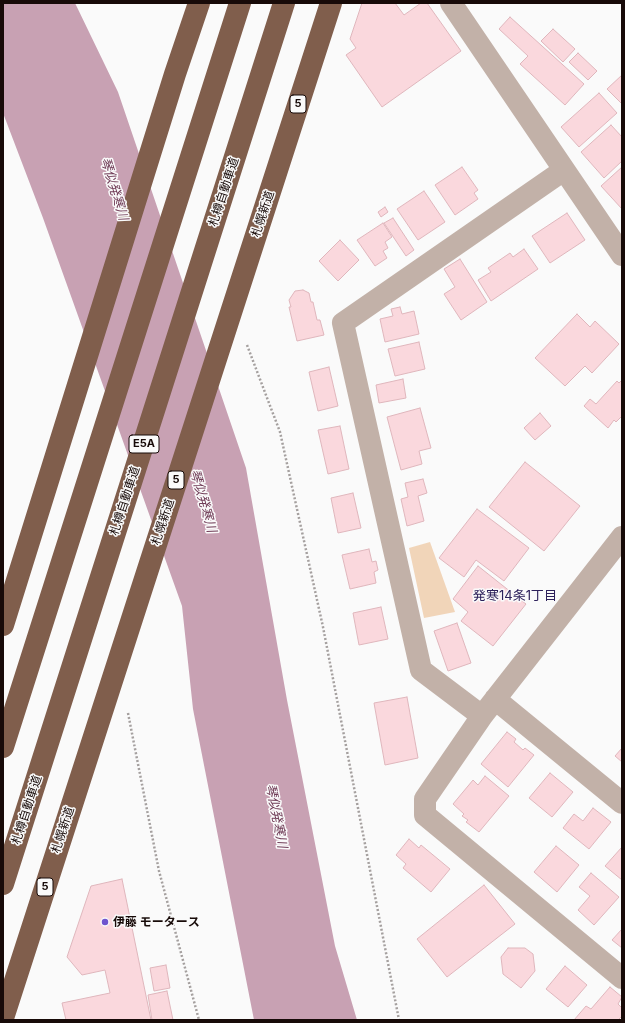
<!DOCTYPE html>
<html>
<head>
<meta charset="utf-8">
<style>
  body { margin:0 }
  #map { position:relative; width:625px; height:1023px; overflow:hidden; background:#fafafa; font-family:Inter,sans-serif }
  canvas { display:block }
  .frame { position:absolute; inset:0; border:4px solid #170a08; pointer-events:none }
</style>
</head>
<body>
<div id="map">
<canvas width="625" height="1023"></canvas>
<div class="frame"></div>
</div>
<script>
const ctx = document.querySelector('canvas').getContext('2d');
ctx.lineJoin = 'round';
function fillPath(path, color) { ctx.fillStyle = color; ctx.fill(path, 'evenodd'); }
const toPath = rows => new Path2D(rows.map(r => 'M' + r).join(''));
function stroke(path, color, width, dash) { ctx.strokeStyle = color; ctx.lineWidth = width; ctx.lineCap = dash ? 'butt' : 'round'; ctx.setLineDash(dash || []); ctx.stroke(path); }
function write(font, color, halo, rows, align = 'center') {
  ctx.font = font + ' Inter,"Noto Sans JP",sans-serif'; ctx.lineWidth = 3; ctx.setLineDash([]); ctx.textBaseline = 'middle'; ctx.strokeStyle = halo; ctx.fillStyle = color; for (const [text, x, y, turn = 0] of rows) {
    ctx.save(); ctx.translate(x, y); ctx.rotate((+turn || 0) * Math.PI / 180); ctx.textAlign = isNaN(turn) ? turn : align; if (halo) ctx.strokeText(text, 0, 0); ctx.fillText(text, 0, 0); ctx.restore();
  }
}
fillPath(toPath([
  [430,542,455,612,424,618,409,548]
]), '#f1d5b9');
fillPath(toPath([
  [3,3,75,3,118,92,246,468,287,700,335,946,357,1020,254,1020,193,709,182,606,43,218,3,113]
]), '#c8a1b3');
const building = toPath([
  [362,3,395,3,404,15,421,3,427,3,461,51,382,107,346,55,356,48,350,39,362,3],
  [510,17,584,84,565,105,520,64,528,56,499,29,510,17],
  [553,29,575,49,563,62,541,41,553,29],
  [578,53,597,71,588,80,569,62,578,53],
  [622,75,622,104,607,89,622,75],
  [599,93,617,113,579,147,561,127,599,93],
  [611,125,622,137,622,161,604,178,581,152,611,125],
  [462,167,478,190,474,193,478,199,455,215,435,185,462,167],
  [622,167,622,209,601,186,622,167],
  [424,191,445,222,418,240,397,209,424,191],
  [385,207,388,212,381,217,378,212,385,207],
  [567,213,585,240,550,263,532,236,567,213],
  [393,218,414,250,406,256,384,223,393,218],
  [383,223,392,237,385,242,388,248,383,251,387,258,375,266,357,240,383,223],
  [340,240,359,260,338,281,319,261,340,240],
  [524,249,538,269,491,301,478,280,491,272,488,268,510,253,513,257,524,249],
  [460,259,487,302,461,320,444,294,455,287,444,269,460,259],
  [303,290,309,293,311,302,313,302,317,320,320,320,324,335,297,341,289,307,291,307,289,300,295,291,303,290],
  [400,307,402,314,414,311,419,334,385,342,380,319,393,316,391,309,400,307],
  [577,314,590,327,595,321,619,344,592,373,585,366,565,386,535,358,577,314],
  [419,342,425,369,395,376,388,349,419,342],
  [329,367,338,406,318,411,309,372,329,367],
  [403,379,406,398,379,403,376,385,403,379],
  [622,380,622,416,616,422,614,420,608,428,584,406,590,399,596,404,617,381,619,383,622,380],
  [420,408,431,448,419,451,422,464,401,470,387,417,420,408],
  [540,413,551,426,535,440,524,428,540,413],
  [340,426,349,469,328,474,318,430,340,426],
  [525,462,580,506,544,551,489,507,525,462],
  [423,479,427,493,418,496,424,521,407,526,401,499,408,497,405,483,423,479],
  [353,493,361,528,338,533,331,498,353,493],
  [477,509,529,548,504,581,476,560,464,577,439,558,477,509],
  [369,549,372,562,376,561,378,570,374,572,376,583,350,589,342,555,369,549],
  [478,566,526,604,493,646,461,621,468,612,453,599,478,566],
  [381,607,388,639,359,645,353,613,381,607],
  [457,623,471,663,448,671,434,631,457,623],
  [407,697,418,758,385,765,374,703,407,697],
  [507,732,516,739,514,742,523,750,525,748,534,755,508,787,481,764,507,732],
  [622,748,622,762,615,756,622,748],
  [550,773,573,792,552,817,529,798,550,773],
  [485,776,509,796,479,832,466,822,468,820,462,816,464,814,453,804,473,780,478,785,485,776],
  [593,808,611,822,589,849,563,828,574,814,583,821,593,808],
  [409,839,419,848,421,845,450,869,431,892,403,868,406,864,396,855,409,839],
  [556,846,579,865,557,892,534,872,556,846],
  [622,847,622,880,605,866,622,847],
  [591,873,619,897,594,925,578,910,590,896,579,887,591,873],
  [122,879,151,1020,66,1020,62,1003,110,993,105,970,82,975,67,957,91,886,122,879],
  [484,885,515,924,447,977,417,939,484,885],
  [622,929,622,948,612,940,622,929],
  [508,948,525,948,533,954,535,971,521,988,503,974,501,957,508,948],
  [166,965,170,988,154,991,150,968,166,965],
  [565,966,587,985,568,1007,546,989,565,966],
  [610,987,622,997,618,1004,622,1008,622,1016,618,1020,574,1020,586,1006,591,1009,610,987],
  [167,991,173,1020,152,1020,148,995,167,991]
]);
fillPath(building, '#fad8dd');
stroke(building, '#dfb6bc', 1);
stroke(toPath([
  [247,345,280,432,323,627,399,1020],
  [128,713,159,871,199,1020]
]), '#a5a09f', 2.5, [2, 2]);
stroke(toPath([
  [451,3,622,255],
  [622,537,482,716,425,799,425,815,622,978],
  [495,699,622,803],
  [482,716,421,670,343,323,564,170]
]), '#c2b1a8', 22);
stroke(toPath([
  [3,625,175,74,199,3],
  [3,747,240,3],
  [3,884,284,3],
  [3,1018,331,3]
]), '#805e4c', 22);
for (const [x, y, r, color] of [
  [105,922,4,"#6e55ce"]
]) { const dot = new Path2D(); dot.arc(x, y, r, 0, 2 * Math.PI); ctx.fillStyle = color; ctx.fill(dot); stroke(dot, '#fafafa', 1.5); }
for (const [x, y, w] of [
  [298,104,16],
  [144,444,30],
  [176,480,16],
  [45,887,16]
]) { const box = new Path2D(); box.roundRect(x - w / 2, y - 9, w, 18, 3); ctx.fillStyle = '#fafafa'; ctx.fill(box); stroke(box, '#170a08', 1); }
write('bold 11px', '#170a08', null, [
  ["5",298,104],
  ["E5A",144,444],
  ["5",176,480],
  ["5",45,887]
]);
write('12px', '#170a08', '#fafafa', [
  ["札樽自動車道",224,192,-72],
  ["札幌新道",263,214,-72],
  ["札樽自動車道",125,501,-72],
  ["札幌新道",163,522,-72],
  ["札樽自動車道",27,810,-72],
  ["札幌新道",63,830,-72]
]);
write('bold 12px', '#170a08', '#fafafa', [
  ["伊藤 モータース",113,922]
], 'left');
write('italic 13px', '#703c57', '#fafafa', [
  ["琴似発寒川",114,189,73],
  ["琴似発寒川",203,501,74],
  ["琴似発寒川",276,816,79]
]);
write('13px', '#2c205a', '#fafafa', [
  ["発寒14条1丁目",515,596]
]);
</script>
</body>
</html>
